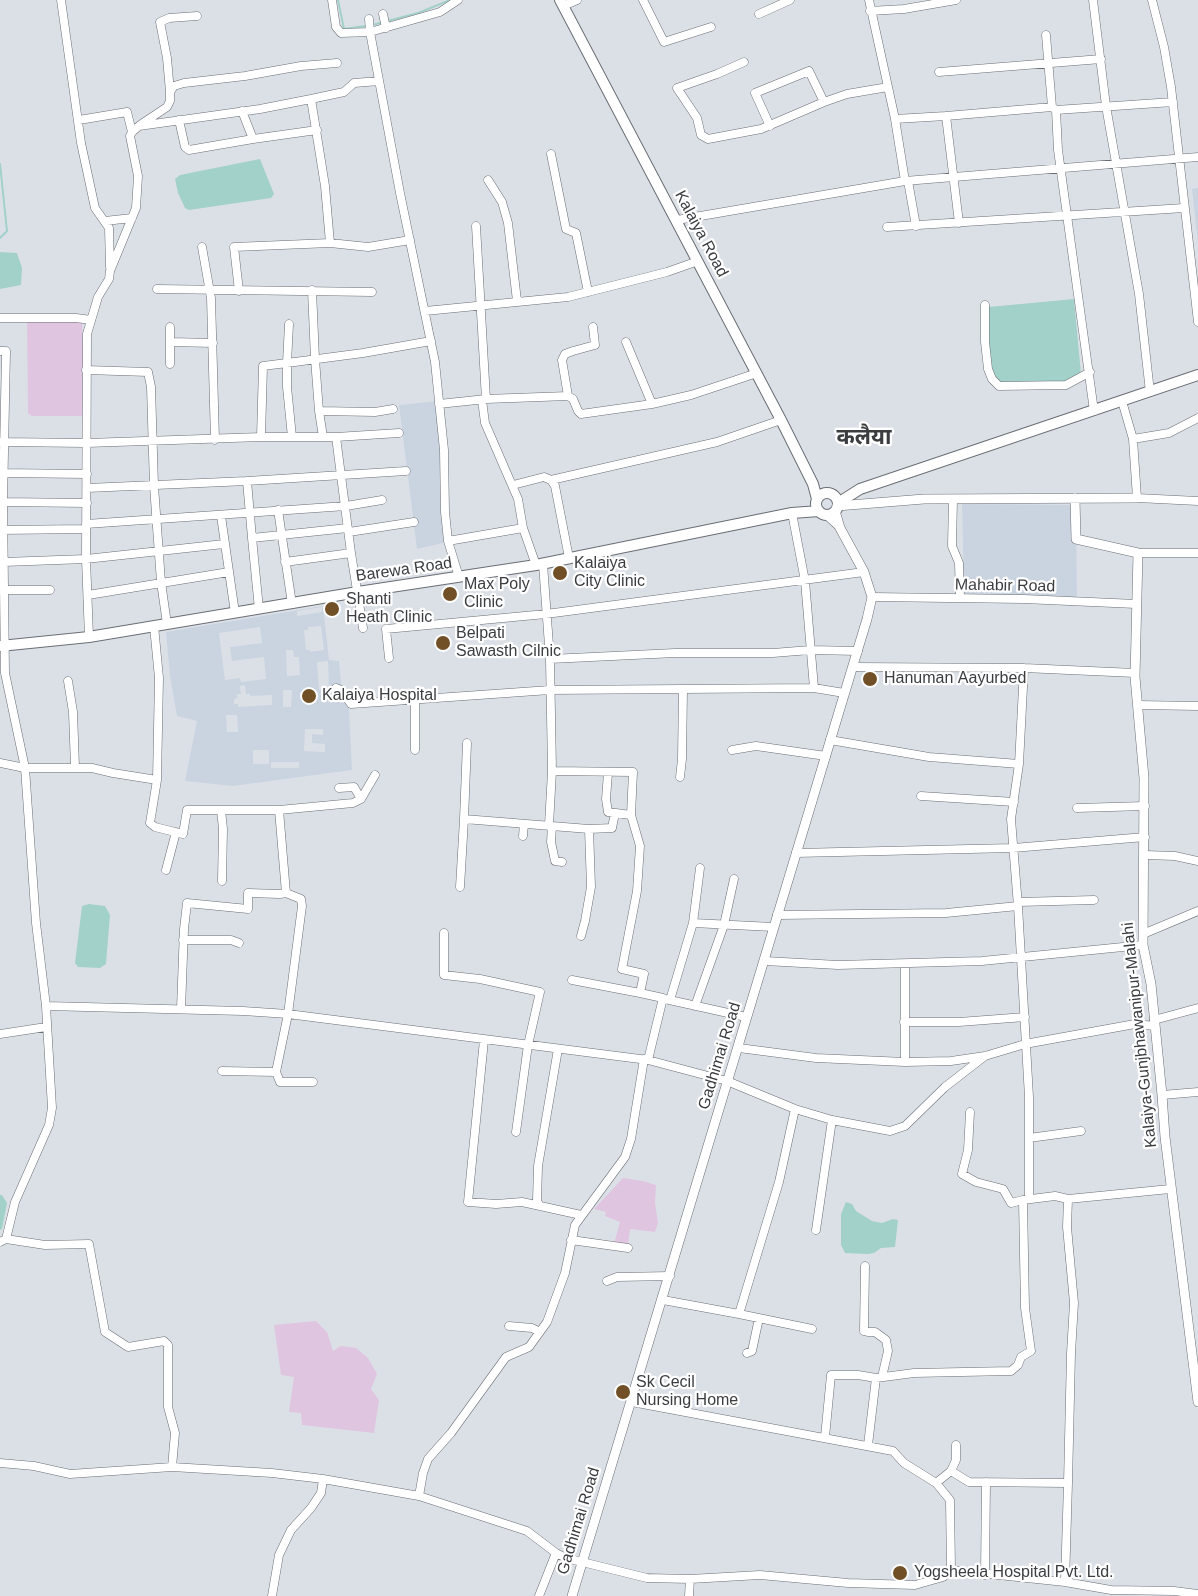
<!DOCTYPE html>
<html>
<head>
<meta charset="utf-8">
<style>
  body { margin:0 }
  canvas { display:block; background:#dbe0e7 }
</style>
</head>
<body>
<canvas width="1198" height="1596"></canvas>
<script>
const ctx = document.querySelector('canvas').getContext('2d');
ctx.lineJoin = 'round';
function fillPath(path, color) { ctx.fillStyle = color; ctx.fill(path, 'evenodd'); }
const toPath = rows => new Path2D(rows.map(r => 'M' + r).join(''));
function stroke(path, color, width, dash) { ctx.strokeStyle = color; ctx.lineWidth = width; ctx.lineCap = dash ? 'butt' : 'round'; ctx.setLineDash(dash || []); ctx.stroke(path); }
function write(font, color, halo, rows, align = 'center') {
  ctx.font = font + ' Arial,"Noto Sans Devanagari",sans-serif'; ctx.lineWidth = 4.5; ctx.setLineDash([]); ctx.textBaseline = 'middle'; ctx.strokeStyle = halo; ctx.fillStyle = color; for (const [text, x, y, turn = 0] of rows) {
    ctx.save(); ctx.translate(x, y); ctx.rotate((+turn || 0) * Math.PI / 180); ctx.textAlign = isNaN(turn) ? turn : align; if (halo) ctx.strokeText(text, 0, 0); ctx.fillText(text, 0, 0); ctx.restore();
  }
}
fillPath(toPath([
  [1198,188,1198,243,1192,189],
  [437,401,447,542,417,549,399,405],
  [962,504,1076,505,1077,600,964,593],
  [323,606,329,660,339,661,342,693,349,709,352,770,233,786,185,781,197,721,177,716,170,676,166,632],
  [322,607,322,612,297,616,297,611],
  [321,626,324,650,310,652,310,650,306,650,304,630,308,630,308,627],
  [260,627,262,643,230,647,232,661,264,657,266,679,241,682,240,678,225,680,219,633],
  [286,650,293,650,294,657,299,657,300,675,287,676],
  [328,661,329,689,319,690,317,662],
  [245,685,246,694,250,694,250,696,272,695,272,705,238,707,238,704,234,704,234,699,237,698,237,694,241,694,240,686],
  [283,690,292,690,291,707,283,707],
  [226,715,237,715,238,732,227,732],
  [305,729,323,729,323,735,312,734,312,743,325,744,325,752,304,751],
  [253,750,269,750,269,764,253,764],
  [271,762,299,762,299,768,271,768]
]), '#cad4e1');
fillPath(toPath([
  [27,320,82,320,85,416,32,416,28,413],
  [623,1178,643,1181,656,1185,655,1203,658,1223,655,1232,630,1229,628,1245,614,1244,620,1222,605,1216,606,1212,594,1209],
  [316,1321,327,1332,333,1351,341,1346,356,1348,368,1358,377,1374,371,1389,379,1400,374,1433,302,1425,301,1413,289,1412,294,1377,281,1375,274,1325]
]), '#dfc5e0');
fillPath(toPath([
  [260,159,274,194,271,198,189,210,185,208,178,193,175,179,180,175],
  [0,252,17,253,22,268,21,285,0,289],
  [1074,299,1081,374,1063,382,1000,384,993,374,988,344,989,307],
  [89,904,105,906,110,915,106,964,100,968,78,967,75,963,82,906],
  [0,1195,2,1195,7,1203,2,1229,0,1230],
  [846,1202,852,1204,856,1211,872,1221,882,1223,893,1219,898,1220,895,1247,881,1248,874,1253,868,1254,845,1253,841,1245,841,1214]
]), '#a2d1ca');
stroke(toPath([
  [338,0,344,29,372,25,418,13,450,0],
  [0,164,7,231,0,238]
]), '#a2d1ca', 2);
const minor = toPath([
  [61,0,81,143,95,208,109,228,110,267],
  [332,0,336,27,341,33,370,32,369,19],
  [458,0,440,12,370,32,400,193,435,362,444,450,445,512,448,541,459,577],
  [643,0,664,42,711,27],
  [869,0,895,119,905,181],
  [1093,0,1106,106,1139,294,1150,392],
  [1152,0,1164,47,1171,87,1198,322],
  [563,6,577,0],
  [870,11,904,9,956,0],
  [383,14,386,28],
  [759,14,790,0],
  [1046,35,1052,107,1056,110,1058,150,1094,411],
  [744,62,717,74,677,88,697,118,701,135,708,139,761,129,824,102,847,94,888,87],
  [939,72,1101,59],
  [170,92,167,58,160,22,169,18,197,16],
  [311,99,344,92,354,83,379,81],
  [1056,110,1173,102],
  [242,111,253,139,317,130],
  [946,116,1052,107],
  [895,119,946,116,959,223],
  [79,120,127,112,132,132],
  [179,120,185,147,189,150,253,139],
  [140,125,167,107,170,101,170,92,174,86,184,83,245,76,301,66,337,63],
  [770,126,755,93,809,71,824,102],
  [551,154,566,229,576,233,588,292],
  [488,180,502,202,508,223,517,301],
  [908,181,916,226],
  [677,220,905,181,1198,157],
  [105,221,132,218],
  [476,226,486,399],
  [887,227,1184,208],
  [202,247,211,298,215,440],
  [157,289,372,292],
  [312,290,315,359,319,411,323,437],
  [239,291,234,247,330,243,368,247,410,240],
  [985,305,985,342,988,369,992,379,999,386,1066,385,1090,372],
  [425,311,568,297,667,272,698,261],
  [0,318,76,318,91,320],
  [170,327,170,342],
  [626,342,652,404],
  [0,351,6,351,3,502,5,673,25,768,36,923,46,1006,243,1011,288,1014,648,1060,727,1081,795,1109,832,1120,890,1131,905,1126,945,1087,985,1056],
  [170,364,170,342,213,343],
  [86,370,148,372,151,387,154,486,161,582,167,624],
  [568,396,562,360,565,354,573,351,595,345,593,327],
  [482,400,485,423,518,499,523,528,536,565],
  [1122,401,1133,439,1169,433,1198,418],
  [439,404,486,399,568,396,573,399,578,411,581,414,652,404,691,395,757,373],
  [319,411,375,412,393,409],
  [261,437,263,366,287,363,289,324],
  [292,437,287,387,287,363,363,353,431,341],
  [336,437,351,553,363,628],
  [1133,439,1137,498,1198,501],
  [1,442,87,443,261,437,336,437,399,433],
  [0,473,87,474],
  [551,480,717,442,781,420],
  [247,481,252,538,348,528],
  [513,485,544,477,551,480,555,486,569,558],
  [87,488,247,481,406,471],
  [953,499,952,546,959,563,960,598],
  [1,502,87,503],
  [278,510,292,604],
  [792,513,805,581,814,688],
  [221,516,235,613],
  [86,524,346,506,382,500],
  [0,530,86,529],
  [349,532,414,522],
  [252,538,259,609],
  [448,541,523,528],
  [1138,553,1198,553],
  [4,562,86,559,224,544],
  [285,562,351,553],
  [543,564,550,659,552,771,633,772,631,815],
  [1,590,50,590],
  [88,595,229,572],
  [872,597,1024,599,1136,604],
  [154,626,159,678,157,780,150,823,155,827,183,834,187,810,279,810],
  [89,637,86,559,87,334,98,297,109,279,110,271,136,208,138,176,130,136,132,132,139,126,260,109,311,99,325,186,330,243],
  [389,658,386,629,546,614,864,572],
  [550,659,675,653,773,653,810,650,858,651],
  [854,667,1024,668,1135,673],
  [1024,668,1019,764,1011,819,1018,906,1029,1097,1029,1199],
  [68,681,73,712,75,767],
  [336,688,341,690,351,704,550,690,814,688,844,693],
  [1138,705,1198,706],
  [830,740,929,757,1019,764],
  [415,750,415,699],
  [732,750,756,746,826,756],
  [0,763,25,768,92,768,113,773,157,780],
  [608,773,606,799,608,812,631,815,640,846,637,891,622,969,644,974,640,993,663,998,648,1060],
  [680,777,682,759,683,690],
  [339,788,354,787,361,799],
  [921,796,1014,802],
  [1077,808,1145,806],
  [221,810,223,829,222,881],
  [464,819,467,743],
  [549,825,552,771],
  [552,826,551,842,555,861,562,862],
  [523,836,524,824],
  [796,853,1013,848,1145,837],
  [1145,855,1175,856,1198,861],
  [166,870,176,832],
  [460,887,464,819,589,829],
  [1018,902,1094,900],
  [777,915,946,913,1018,906],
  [693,923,700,868],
  [444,933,444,975,480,979,540,992,528,1045,516,1132],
  [1143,934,1198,911],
  [581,936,585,921,591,887,589,829,612,828,615,813],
  [183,940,231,940,239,943],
  [765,961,838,965,982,961,1143,945],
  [572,980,640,993],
  [665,999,746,1017],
  [670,1000,693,923,773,927],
  [695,1006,724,925,734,879],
  [181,1009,184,929,187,903,248,909,248,893,280,894,286,893],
  [1154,1020,1198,1008],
  [904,1022,959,1022,1025,1017],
  [0,1034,46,1027],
  [484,1040,468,1202,496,1204,522,1202,581,1215],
  [739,1048,816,1058,905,1062,951,1061,985,1056,1025,1044,1135,1024,1155,1026],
  [905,1062,905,964],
  [222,1071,276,1072],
  [313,1082,280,1082,276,1072,288,1014,302,906,301,899,286,893,279,810,353,803,361,799,375,775],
  [1162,1095,1198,1092],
  [970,1112,968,1150,962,1174,976,1182,1003,1189,1011,1203,1023,1200],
  [1029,1138,1081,1131],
  [1068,1199,1067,1227,1074,1303,1071,1353,1068,1483],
  [540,1206,537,1201,538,1166,558,1049],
  [816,1230,832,1120],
  [6,1239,45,1245,89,1244,105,1332,128,1347,164,1341,168,1345,168,1407,175,1433,172,1467],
  [571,1240,628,1248],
  [0,1242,6,1239,15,1202,49,1125,52,1108,46,1006],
  [607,1281,617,1277,670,1276],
  [663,1300,739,1314,779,1182,795,1109],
  [739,1314,812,1329],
  [509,1326,532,1328,540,1332],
  [864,1331,865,1266],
  [868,1332,875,1332,886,1340,888,1351,882,1377],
  [747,1353,752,1351,759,1318],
  [632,1402,893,1451,904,1463,936,1483,950,1500,951,1570],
  [825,1437,831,1375,858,1375,876,1378],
  [868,1445,876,1378,914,1373,1011,1371,1018,1365,1021,1357,1031,1351,1025,1308,1023,1200,1055,1196,1068,1199,1170,1189],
  [0,1463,34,1466,70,1474,172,1467,272,1473,323,1479,419,1496,527,1531,556,1553,566,1558,647,1578,690,1579,760,1575,848,1583,915,1585,943,1577,951,1570,1065,1582,1111,1590,1174,1591,1198,1594],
  [951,1471,969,1482,1068,1483,1065,1582],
  [936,1483,951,1471,956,1460,956,1445],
  [419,1496,423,1473,428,1459,451,1433,506,1357,529,1347,547,1322,565,1273,575,1225,625,1157,631,1139,644,1059],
  [985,1575,986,1482],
  [272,1596,279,1555,291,1530,311,1508,321,1493,323,1479],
  [539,1596,556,1553],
  [689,1596,690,1579]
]);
const tertiary = toPath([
  [1075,498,1076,539,1138,553,1135,677,1144,778,1143,945,1151,984,1162,1095,1165,1137,1198,1402],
  [837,506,924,499,1137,498],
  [827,515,839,526],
  [572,1596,867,619,872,597,864,572,840,528,835,511]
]);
const secondary = toPath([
  [560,0,781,420,813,484,817,499],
  '816 504a11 11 0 1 1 22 0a11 11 0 1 1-22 0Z',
  [838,503,860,489,1198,375],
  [0,646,89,637,358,592,536,565,792,513,819,511]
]);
stroke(minor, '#6a6e74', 9);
stroke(tertiary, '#6a6e74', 10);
stroke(secondary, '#6a6e74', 12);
stroke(minor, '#fff', 8);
stroke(tertiary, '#fff', 9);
stroke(secondary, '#fff', 10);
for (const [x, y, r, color] of [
  [560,573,8,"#714f27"],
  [450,594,8,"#714f27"],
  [332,609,8,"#714f27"],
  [443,643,8,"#714f27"],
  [870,679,8,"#714f27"],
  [309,696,8,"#714f27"],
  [623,1392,8,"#714f27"],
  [900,1573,8,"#714f27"]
]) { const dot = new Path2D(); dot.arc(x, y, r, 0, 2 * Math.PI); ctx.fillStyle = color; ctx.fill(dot); stroke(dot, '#fff', 2); }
write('16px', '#3b3d40', '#fff', [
  ["Kalaiya Road",701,234,62],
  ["Barewa Road",404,570,-8],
  ["Mahabir Road",1005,586,1],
  ["Kalaiya-Gunjbhawanipur-Malahi",1140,1035,-96],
  ["Gadhimai Road",720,1056,-73],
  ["Gadhimai Road",579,1521,-73]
]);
write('16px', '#3b3d40', '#fff', [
  ["Kalaiya",574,564],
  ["City Clinic",574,582],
  ["Max Poly",464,585],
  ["Clinic",464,603],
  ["Shanti",346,600],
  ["Heath Clinic",346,618],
  ["Belpati",456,634],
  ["Sawasth Cilnic",456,652],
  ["Hanuman Aayurbed",884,679],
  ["Kalaiya Hospital",322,696],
  ["Sk Cecil",636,1383],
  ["Nursing Home",636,1401],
  ["Yogsheela Hospital Pvt. Ltd.",914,1573]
], 'left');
write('bold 22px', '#3b3d40', '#fff', [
  ["कलैया",864,438]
]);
</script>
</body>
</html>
